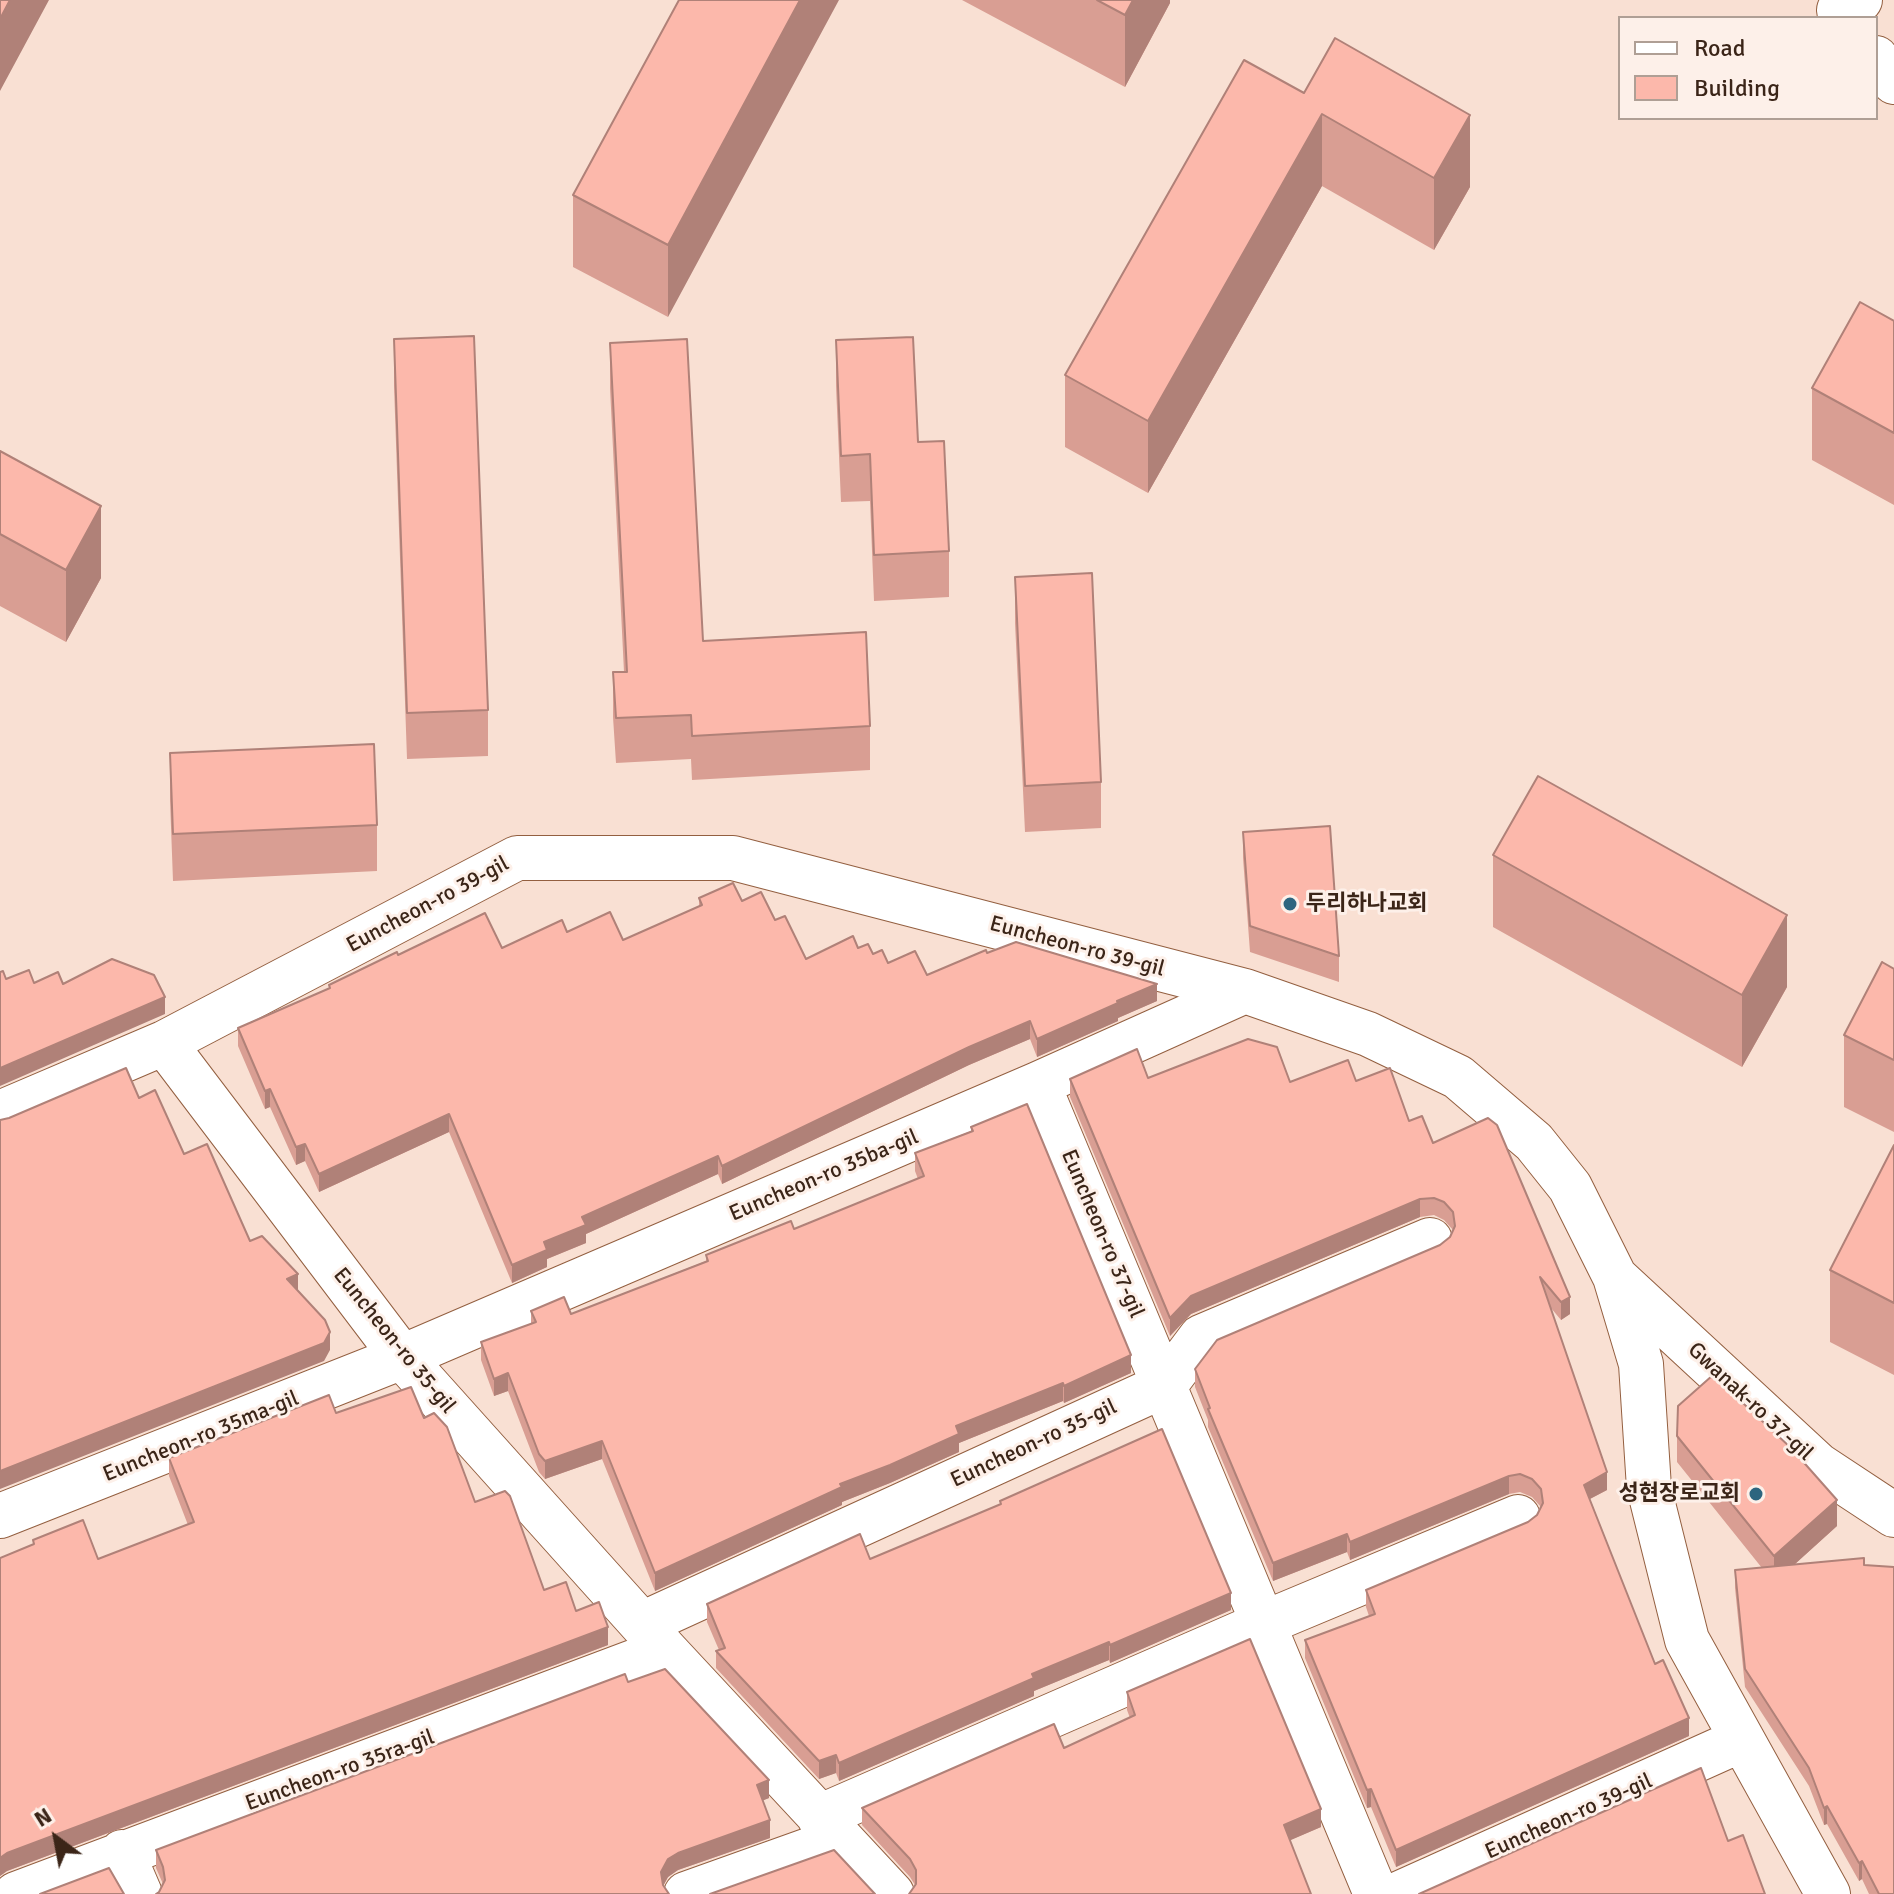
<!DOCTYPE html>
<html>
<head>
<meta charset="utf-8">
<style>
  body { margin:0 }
  #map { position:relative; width:1894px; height:1894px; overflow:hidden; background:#f9e0d3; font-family:Signika,sans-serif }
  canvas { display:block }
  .legend { position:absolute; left:1618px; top:16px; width:260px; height:104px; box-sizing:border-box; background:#fdf0e9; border:2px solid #af9f95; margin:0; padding:10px 14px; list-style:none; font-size:24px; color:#3b2518 }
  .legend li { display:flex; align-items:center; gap:16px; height:40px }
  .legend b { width:40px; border:2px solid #af9f95 }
  .north { position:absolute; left:16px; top:1798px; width:80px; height:80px; -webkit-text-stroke:6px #fdf0e9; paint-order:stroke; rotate:328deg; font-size:22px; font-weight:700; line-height:32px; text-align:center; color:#3b2518 }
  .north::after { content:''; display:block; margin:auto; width:28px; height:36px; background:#3b2518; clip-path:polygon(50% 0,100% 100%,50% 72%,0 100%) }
</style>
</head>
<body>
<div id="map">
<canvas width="1894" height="1894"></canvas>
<ul class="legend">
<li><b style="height:10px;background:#fff"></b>Road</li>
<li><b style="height:22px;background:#fcb8ab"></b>Building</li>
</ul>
<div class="north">N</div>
</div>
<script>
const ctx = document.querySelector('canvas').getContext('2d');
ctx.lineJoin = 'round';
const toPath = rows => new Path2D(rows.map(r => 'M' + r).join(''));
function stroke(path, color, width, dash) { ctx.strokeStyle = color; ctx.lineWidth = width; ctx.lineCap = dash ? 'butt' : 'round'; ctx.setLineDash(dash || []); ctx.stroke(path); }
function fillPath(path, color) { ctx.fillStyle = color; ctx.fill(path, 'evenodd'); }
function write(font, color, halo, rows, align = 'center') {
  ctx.font = font + ' Signika,"Noto Sans KR",sans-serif'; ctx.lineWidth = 6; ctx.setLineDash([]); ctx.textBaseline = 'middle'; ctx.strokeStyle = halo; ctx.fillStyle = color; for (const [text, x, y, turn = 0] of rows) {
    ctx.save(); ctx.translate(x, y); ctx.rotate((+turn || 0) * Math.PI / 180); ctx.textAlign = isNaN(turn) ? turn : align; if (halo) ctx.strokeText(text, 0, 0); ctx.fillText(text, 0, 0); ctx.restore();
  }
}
const minor = toPath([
  [1839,10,1860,0],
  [1876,58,1894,82],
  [164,1043,402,1357,665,1650,892,1894],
  [1038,1084,1376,1894],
  [0,1113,164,1043,517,858,733,858,1245,991,1368,1034,1458,1077,1534,1142,1570,1187,1615,1277,1641,1364,1649,1488,1687,1640,1828,1894],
  [1617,1279,1818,1465,1894,1515],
  [0,1516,402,1357,1038,1084,1245,991],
  [642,1624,1165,1385,1201,1337,1430,1240],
  [819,1817,1262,1624,1518,1517],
  [122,1852,140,1894],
  [16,1894,665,1650],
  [686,1894,840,1839],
  [1398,1894,1741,1740]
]);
stroke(minor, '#935f40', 46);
stroke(minor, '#fff', 44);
fillPath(toPath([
  [679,0,668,317,573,267,573,195],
  [962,0,1170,0,1170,3,1125,87],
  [1244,60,1470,187,1434,250,1322,186,1148,493,1065,447,1065,375],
  [1894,321,1894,505,1812,460,1812,388],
  [394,339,488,710,488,756,407,759,394,386],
  [836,340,918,442,949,551,949,597,874,601,870,501,841,502,836,386],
  [610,343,703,641,870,726,870,770,692,780,691,759,616,763,613,717,613,672,624,672,610,388],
  [0,451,101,578,66,642,0,606],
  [1015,577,1101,782,1101,828,1025,832,1015,623],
  [170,753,377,825,377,871,173,881,170,800],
  [1243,832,1339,956,1339,982,1250,952,1243,858],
  [1493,855,1787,987,1742,1067,1493,927],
  [699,898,742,901,775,920,806,959,858,948,873,954,888,963,927,975,987,953,1157,1001,1118,1018,1118,1021,1037,1057,1030,1039,969,1065,722,1184,718,1174,586,1234,586,1243,547,1259,547,1267,512,1283,449,1132,319,1192,305,1161,296,1165,270,1107,265,1109,238,1046,238,1028,329,989,329,985,398,955,502,948,567,932,623,940,699,907],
  [1894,969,1894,1132,1844,1107,1844,1035],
  [1148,1078,1290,1082,1356,1081,1409,1121,1433,1143,1488,1118,1570,1314,1561,1320,1551,1308,1607,1490,1590,1499,1655,1664,1689,1736,1396,1867,1371,1807,1367,1808,1305,1658,1305,1640,1369,1616,1366,1607,1366,1590,1528,1522,1537,1515,1541,1507,1532,1497,1520,1492,1509,1494,1350,1560,1347,1552,1273,1581,1208,1427,1208,1420,1195,1387,1195,1369,1440,1245,1450,1237,1453,1230,1444,1220,1434,1215,1420,1217,1191,1314,1170,1336,1070,1097,1070,1079],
  [971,1127,1131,1373,1064,1403,1063,1401,959,1443,959,1452,890,1483,842,1502,842,1505,655,1591,602,1459,545,1479,539,1472,508,1391,494,1396,481,1360,481,1342,531,1324,531,1311,571,1314,706,1261,706,1255,794,1229,918,1179,915,1171,915,1153,971,1131],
  [1894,1145,1894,1375,1830,1342,1830,1270],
  [336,1413,424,1418,475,1502,544,1590,576,1611,608,1645,7,1871,0,1876,0,1558,33,1545,33,1540,98,1559,188,1525,169,1476,169,1458],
  [1677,1436,1837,1526,1795,1564,1864,1565,1894,1894,1869,1894,1862,1879,1859,1881,1827,1824,1824,1825,1809,1786,1745,1687,1735,1588,1735,1570,1762,1568,1677,1462],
  [1000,1501,1231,1610,1110,1663,1109,1660,1034,1691,1034,1696,839,1781,836,1773,819,1779,716,1668,716,1651,719,1650,707,1622,707,1604,870,1559,1000,1505],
  [628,1682,769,1798,763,1800,770,1838,678,1870,668,1877,663,1886,159,1892,163,1884,156,1868,156,1850],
  [1127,1692,1321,1827,1290,1840,915,1885,910,1877,862,1825,862,1808,1064,1748,1130,1718,1127,1710]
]), '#d99e93');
fillPath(toPath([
  [10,0,49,0,0,91,0,19],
  [800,0,839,0,668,317,668,245],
  [1133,0,1170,0,1170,3,1125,87,1125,15],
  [1322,114,1322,186,1148,493,1148,421],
  [1470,115,1470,187,1434,250,1434,178],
  [101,506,101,578,66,642,66,570],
  [1787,915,1787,987,1742,1067,1742,995],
  [1157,984,1157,1001,1118,1018,1118,1021,1037,1057,1037,1039,1117,1001],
  [165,997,165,1014,0,1086,0,1068],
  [1030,1021,1030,1039,969,1065,722,1184,722,1166,969,1047],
  [270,1089,270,1107,265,1109,265,1091],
  [449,1114,449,1132,319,1192,319,1174],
  [305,1144,305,1161,296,1165,296,1147],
  [718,1156,718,1174,586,1234,586,1243,547,1259,547,1267,512,1283,512,1265,582,1217],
  [1420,1199,1420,1217,1191,1314,1170,1336,1170,1318,1191,1296],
  [298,1274,298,1292,287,1279],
  [1570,1297,1570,1314,1561,1320,1561,1302],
  [330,1332,330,1350,324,1361,0,1489,0,1471],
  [1131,1355,1131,1373,1064,1403,1064,1386],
  [508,1373,508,1391,494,1396,494,1379],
  [1063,1383,1063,1401,959,1443,959,1452,890,1483,842,1502,842,1505,655,1591,655,1573,840,1484,956,1426],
  [602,1441,602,1459,545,1479,545,1461],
  [1607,1472,1607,1490,1584,1502,1584,1485],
  [1509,1476,1509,1494,1350,1560,1350,1542],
  [1837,1500,1837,1526,1774,1583,1774,1556],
  [1347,1534,1347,1552,1273,1581,1273,1563],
  [1231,1593,1231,1610,1110,1663,1110,1645],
  [608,1627,608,1645,7,1871,0,1876,0,1858,7,1853],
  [1109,1642,1109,1660,1034,1691,1034,1696,839,1781,839,1763,1032,1674],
  [1689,1718,1689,1736,1396,1867,1396,1850],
  [836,1755,836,1773,819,1779,819,1761],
  [769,1780,769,1798,757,1803,757,1785],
  [1371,1789,1371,1807,1367,1808,1367,1790],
  [1827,1806,1827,1824,1824,1825,1824,1808],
  [1321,1809,1321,1827,1284,1843,1284,1825],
  [770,1820,770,1838,678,1870,668,1877,661,1890,661,1872,668,1859,678,1853],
  [1862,1861,1862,1879,1859,1881,1859,1863]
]), '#b08178');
const building = toPath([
  [0,0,10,0,0,19,0,0],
  [679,0,800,0,668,245,573,195,679,0],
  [1097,0,1133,0,1125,15,1097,0],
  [1335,38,1470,115,1434,178,1322,114,1148,421,1065,375,1244,60,1304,93,1335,38],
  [1860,302,1894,321,1894,433,1812,388,1860,302],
  [474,336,488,710,407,713,394,339,474,336],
  [913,337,918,442,944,441,949,551,874,555,870,454,841,456,836,340,913,337],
  [687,339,703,641,866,632,870,726,692,736,691,715,616,718,613,672,627,672,610,343,687,339],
  [0,451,101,506,66,570,0,534,0,451],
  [1092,573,1101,782,1025,786,1015,577,1092,573],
  [374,744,377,825,173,834,170,753,374,744],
  [1538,776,1787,915,1742,995,1493,855,1538,776],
  [1330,826,1339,956,1250,926,1243,832,1330,826],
  [733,883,742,901,761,892,775,920,785,916,806,959,853,936,858,948,868,944,873,954,882,950,888,963,915,951,927,975,986,950,987,953,1016,942,1157,984,1117,1001,1118,1003,1037,1039,1030,1021,969,1047,722,1166,718,1156,582,1217,586,1225,544,1242,547,1250,512,1265,449,1114,319,1174,305,1144,296,1147,270,1089,265,1091,238,1028,330,988,329,985,397,952,398,955,485,913,502,948,562,920,567,932,610,912,623,940,702,905,699,898,733,883],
  [112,959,154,975,165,997,0,1068,0,972,3,971,6,979,29,970,34,983,58,972,63,984,112,959],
  [1882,962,1894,969,1894,1060,1844,1035,1882,962],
  [1248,1039,1277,1047,1290,1082,1348,1060,1356,1081,1390,1068,1409,1121,1422,1116,1433,1143,1488,1118,1497,1125,1570,1297,1561,1302,1540,1277,1607,1472,1584,1485,1655,1664,1663,1660,1689,1718,1396,1850,1371,1789,1367,1790,1305,1640,1375,1614,1366,1590,1528,1522,1537,1515,1543,1503,1541,1489,1532,1479,1520,1474,1509,1476,1350,1542,1347,1534,1273,1563,1208,1409,1210,1408,1195,1369,1217,1340,1440,1245,1450,1237,1455,1226,1453,1212,1444,1202,1434,1198,1420,1199,1191,1296,1170,1318,1070,1079,1137,1049,1148,1078,1248,1039],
  [126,1068,139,1098,155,1090,184,1154,207,1144,250,1241,262,1236,298,1274,287,1279,325,1320,330,1332,324,1343,0,1471,0,1120,9,1118,126,1068],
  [1027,1104,1131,1355,1064,1386,1063,1383,956,1426,959,1434,890,1465,840,1484,842,1487,655,1573,602,1441,545,1461,539,1454,508,1373,494,1379,481,1342,536,1322,531,1311,564,1297,571,1314,708,1261,706,1255,791,1221,794,1229,924,1176,915,1153,973,1131,971,1127,1027,1104],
  [1894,1145,1894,1303,1830,1270,1894,1145],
  [1713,1375,1791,1448,1837,1500,1774,1556,1677,1436,1678,1406,1713,1375],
  [411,1387,424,1418,434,1413,447,1427,475,1502,505,1491,510,1496,544,1590,566,1582,576,1611,599,1602,608,1627,7,1853,0,1858,0,1558,34,1544,33,1540,83,1520,98,1559,194,1522,169,1458,329,1395,336,1413,411,1387],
  [1162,1429,1231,1593,1110,1645,1109,1642,1032,1674,1034,1678,839,1763,836,1755,819,1761,716,1651,725,1648,707,1604,860,1534,870,1559,1001,1504,1000,1501,1162,1429],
  [1864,1558,1864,1565,1894,1567,1894,1894,1879,1894,1862,1861,1859,1863,1827,1806,1824,1808,1809,1768,1745,1669,1735,1570,1864,1558],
  [1250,1639,1321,1809,1284,1825,1311,1894,909,1894,916,1884,916,1870,910,1859,862,1808,1054,1724,1064,1748,1135,1715,1127,1692,1250,1639],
  [665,1669,769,1780,757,1785,770,1820,678,1853,668,1859,661,1872,663,1885,669,1894,156,1894,159,1892,165,1880,163,1867,156,1850,625,1674,628,1682,665,1669],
  [1701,1768,1728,1841,1743,1835,1765,1894,1419,1894,1701,1768],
  [834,1850,875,1894,710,1894,834,1850],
  [109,1868,124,1894,40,1894,109,1868]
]);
fillPath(building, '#fcb8ab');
stroke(building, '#b08178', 2);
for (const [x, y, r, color] of [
  [1290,904,8,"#2d657f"],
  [1756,1494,8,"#2d657f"]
]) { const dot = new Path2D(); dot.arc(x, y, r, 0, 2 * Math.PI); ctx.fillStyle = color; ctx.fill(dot); stroke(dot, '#fdf0e9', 3); }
write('bold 22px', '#3b2518', '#fdf0e9', [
  ["두리하나교회",1306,904],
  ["성현장로교회",1740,1494,"right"]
], 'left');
write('22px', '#3b2518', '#fdf0e9', [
  ["Euncheon-ro 39-gil",428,905,-28],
  ["Euncheon-ro 39-gil",1077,947,15],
  ["Euncheon-ro 35ba-gil",824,1176,-23],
  ["Euncheon-ro 37-gil",1102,1234,67],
  ["Euncheon-ro 35-gil",394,1341,51],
  ["Gwanak-ro 37-gil",1750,1402,43],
  ["Euncheon-ro 35ma-gil",201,1437,-22],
  ["Euncheon-ro 35-gil",1034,1444,-25],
  ["Euncheon-ro 35ra-gil",340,1771,-20],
  ["Euncheon-ro 39-gil",1569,1817,-24]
]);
</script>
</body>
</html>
